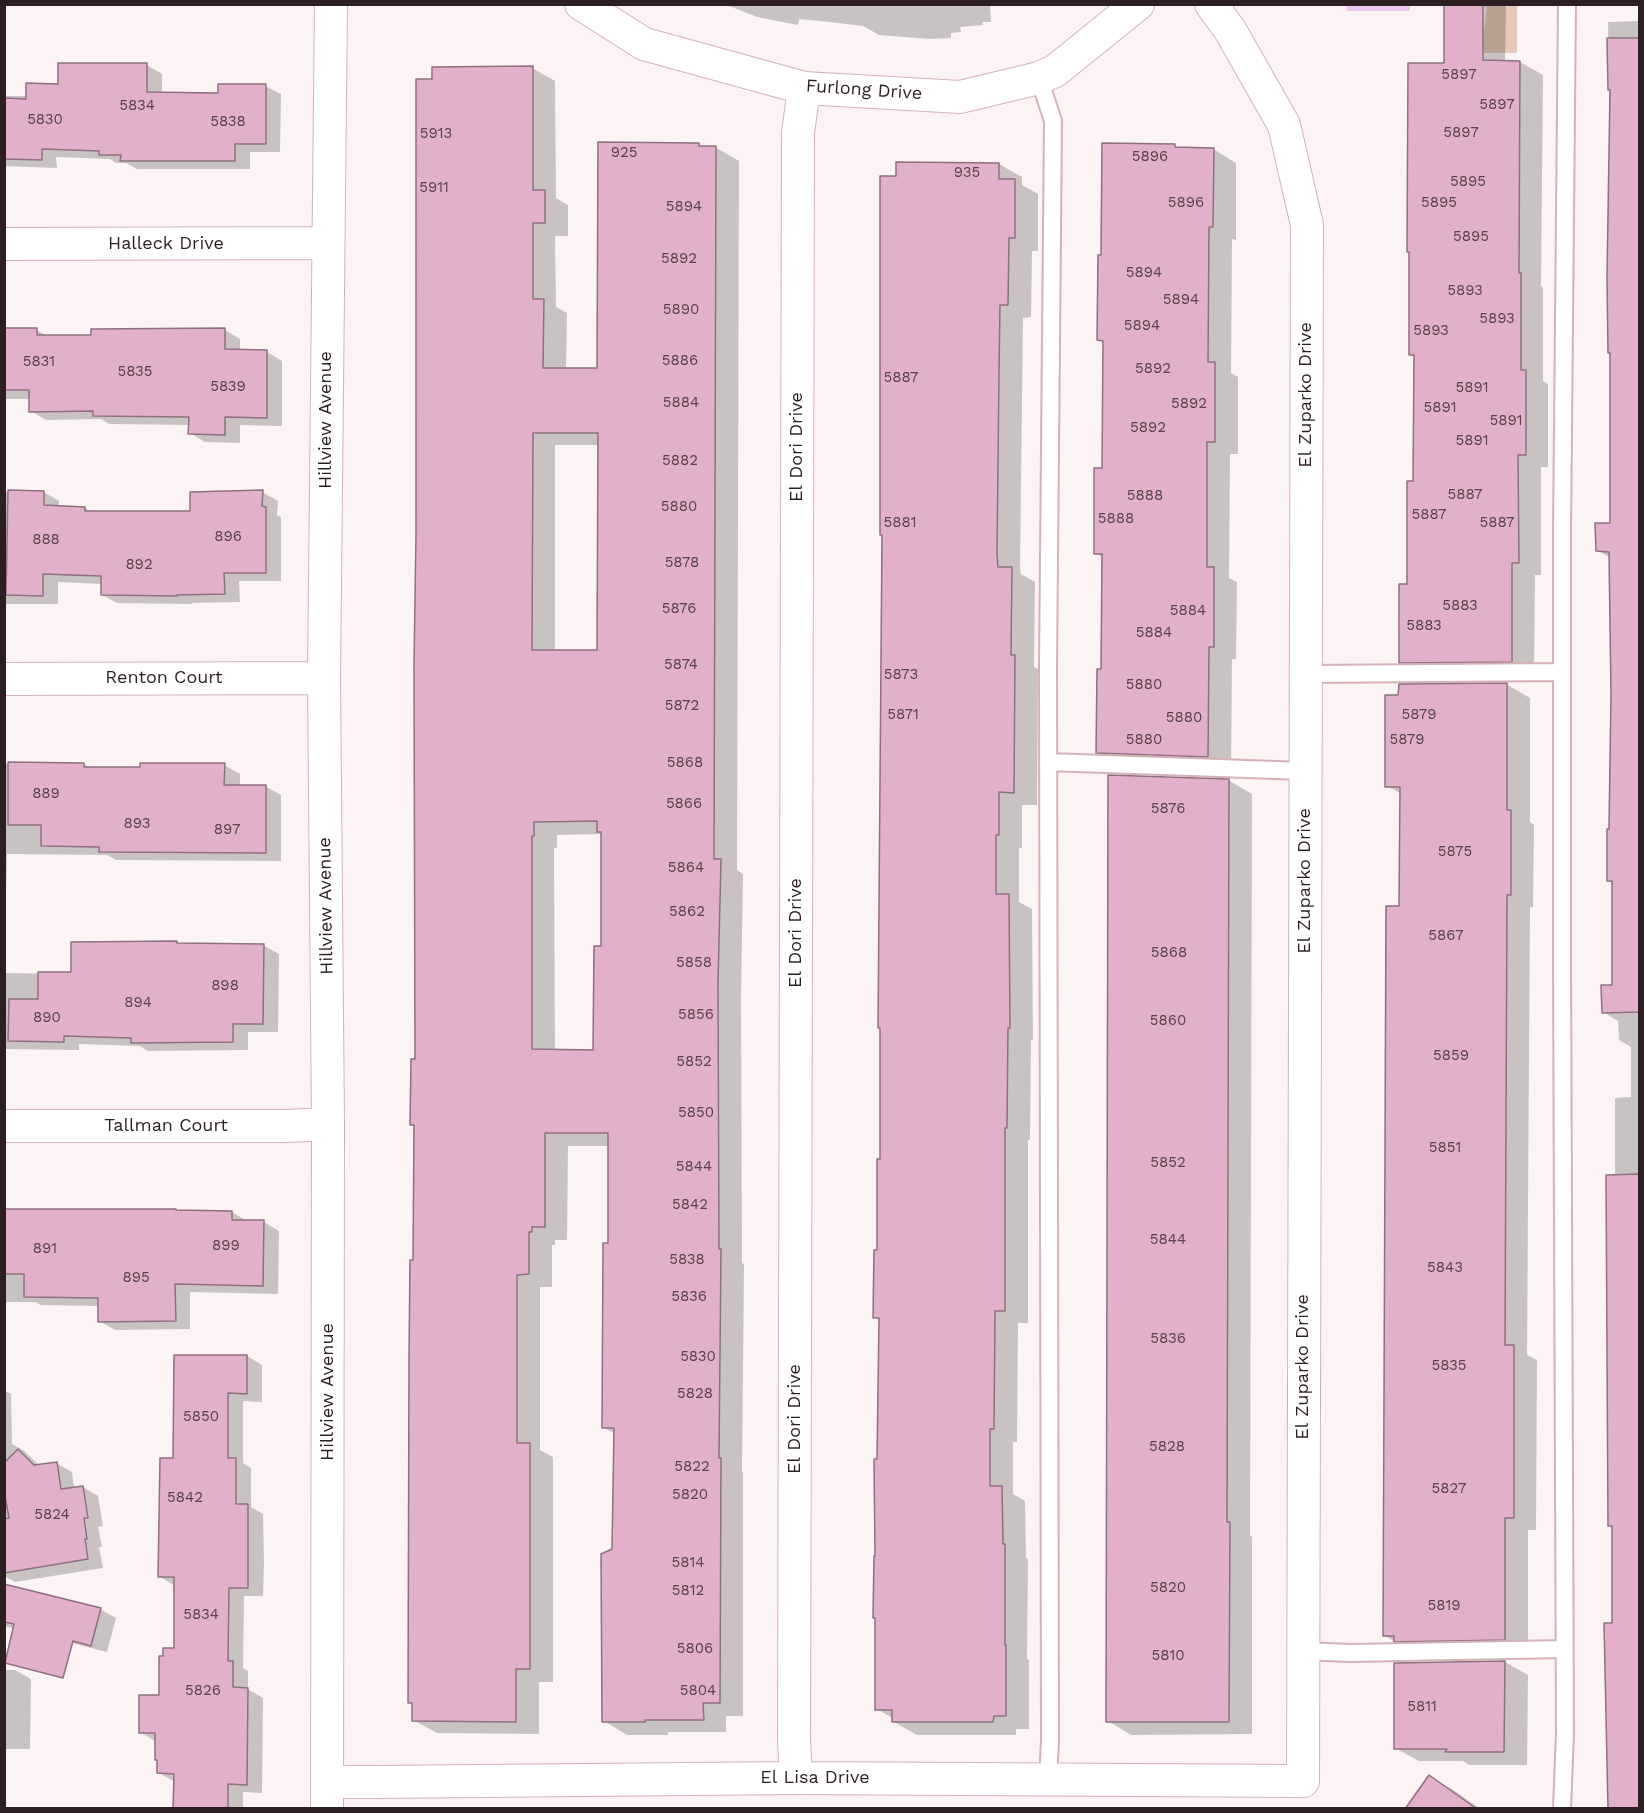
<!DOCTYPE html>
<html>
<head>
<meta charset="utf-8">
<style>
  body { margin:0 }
  #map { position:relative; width:1644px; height:1813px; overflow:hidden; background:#fbf3f4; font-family:"Work Sans",sans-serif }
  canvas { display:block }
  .frame { position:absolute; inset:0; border:6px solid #2d1f21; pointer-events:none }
</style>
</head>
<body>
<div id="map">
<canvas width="1644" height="1813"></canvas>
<div class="frame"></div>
</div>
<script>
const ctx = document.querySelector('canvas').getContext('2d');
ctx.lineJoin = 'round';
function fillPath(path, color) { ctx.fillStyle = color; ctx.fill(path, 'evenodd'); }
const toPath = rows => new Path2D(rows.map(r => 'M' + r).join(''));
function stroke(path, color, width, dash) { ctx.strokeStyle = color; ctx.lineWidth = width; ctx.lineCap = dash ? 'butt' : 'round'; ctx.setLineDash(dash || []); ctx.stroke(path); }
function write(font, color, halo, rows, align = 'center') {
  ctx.font = font + ' "Work Sans",sans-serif'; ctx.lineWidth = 4.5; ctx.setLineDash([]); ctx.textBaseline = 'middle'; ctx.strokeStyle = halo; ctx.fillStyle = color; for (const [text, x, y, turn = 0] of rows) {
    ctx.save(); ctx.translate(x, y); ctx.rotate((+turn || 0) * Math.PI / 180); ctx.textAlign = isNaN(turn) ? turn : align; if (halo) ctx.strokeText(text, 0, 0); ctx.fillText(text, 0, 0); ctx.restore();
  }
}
fillPath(toPath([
  [1487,5,1517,5,1517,53,1482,53]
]), '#e7c8b8');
fillPath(toPath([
  [1347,5,1410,5,1410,11,1347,11]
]), '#edc7ef');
fillPath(toPath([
  [724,4,990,4,991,22,982,22,983,25,960,27,961,32,951,33,951,38,930,39,879,35,863,26,830,22,799,19,798,25,757,17],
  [1446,4,1506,4,1505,62,1520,62,1543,75,1541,286,1543,288,1543,381,1548,384,1548,467,1541,467,1541,575,1535,575,1534,674,1423,675,1400,662,1408,585,1415,483,1416,358,1410,355,1445,65],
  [1640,21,1640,1808,1614,1624,1614,1528,1609,1525,1615,1176,1615,1098,1631,1097,1631,1047,1619,1040,1618,1021,1603,1012,1614,987,1614,884,1609,881,1612,694,1611,558,1597,550,1612,525,1612,91,1609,90,1608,22],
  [147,65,162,74,162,94,220,94,265,86,281,94,280,152,250,152,250,169,137,169,126,163,116,163,110,159,56,157,57,168,4,166,4,96,28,96,59,86],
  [532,68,555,81,556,198,568,205,568,236,555,236,556,307,567,313,566,369,599,370,699,145,704,147,715,147,739,161,737,870,743,874,741,998,742,1263,744,1264,742,1471,743,1473,743,1716,726,1716,726,1732,668,1732,668,1735,627,1735,604,1721,614,1550,615,1434,603,1427,610,1244,610,1146,568,1146,567,1240,555,1240,555,1245,552,1245,552,1287,540,1287,540,1450,553,1457,553,1682,539,1682,539,1734,437,1733,413,1720,413,1704,410,1702,415,1126,412,1124,416,1061],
  [555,445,599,445,599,651,555,651],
  [602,834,602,947,595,1052,555,1051,554,848,557,848,557,835],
  [1174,145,1181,149,1213,149,1236,163,1236,240,1232,239,1231,373,1238,377,1238,454,1230,454,1229,578,1237,582,1236,659,1232,659,1231,770,1120,766,1097,752,1103,671,1104,558,1095,553,1104,470,1104,343,1099,340,1103,256],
  [999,164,1022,177,1022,185,1038,194,1038,251,1032,251,1031,317,1023,318,1020,569,1021,574,1035,582,1034,667,1038,669,1037,805,1022,805,1022,848,1019,848,1019,902,1032,909,1033,1040,1031,1040,1030,1140,1028,1140,1028,1323,1018,1323,1017,1442,1013,1442,1013,1494,1025,1501,1026,1558,1028,1559,1027,1659,1029,1660,1029,1729,1016,1729,1016,1735,917,1735,894,1722,894,1719,877,1709,880,1320,874,1317,882,1160,898,178],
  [4,330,36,330,48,336,92,337,225,330,240,339,240,351,267,352,282,361,282,426,240,425,240,443,205,442,190,433,190,425,109,424,101,419,46,420,31,411,30,399,4,399],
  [4,492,44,492,59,501,59,507,85,508,92,512,191,513,262,492,278,501,277,515,281,517,281,581,239,581,240,602,192,603,192,604,117,603,102,595,102,584,58,582,58,604,4,604],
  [1506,684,1530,698,1530,822,1534,825,1533,907,1530,907,1527,1355,1537,1360,1536,1530,1528,1530,1528,1652,1408,1649,1385,1636,1401,908,1402,794,1387,786],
  [4,764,84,764,91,768,224,765,240,774,240,786,265,786,281,795,281,861,116,860,107,855,7,854,6,893,4,893],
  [1228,780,1252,794,1250,1535,1252,1537,1252,1734,1131,1735,1108,1721],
  [177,943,181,945,263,945,279,954,278,1032,248,1032,248,1050,148,1051,140,1046,79,1044,79,1050,4,1049,4,965,5,973,72,974],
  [4,1211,232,1212,247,1221,264,1222,279,1231,278,1294,190,1292,190,1329,115,1330,99,1321,99,1306,41,1305,35,1302,4,1302],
  [247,1356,262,1365,262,1402,243,1401,243,1463,251,1468,251,1507,263,1514,264,1562,263,1596,244,1596,243,1668,248,1671,248,1689,263,1698,262,1793,243,1792,243,1808,175,1808,175,1782,159,1773,157,1742,140,1732,160,1697,175,1650,175,1586,159,1576,175,1459],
  [4,1390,11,1394,12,1444,23,1450,40,1466,56,1463,72,1472,74,1488,83,1487,98,1496,103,1526,98,1527,102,1547,99,1547,103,1568,15,1582,4,1576],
  [4,1586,100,1609,116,1618,107,1652,4,1626],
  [1505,1662,1528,1675,1527,1765,1469,1765,1463,1761,1419,1761,1395,1748],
  [4,1670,15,1670,31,1679,30,1749,4,1749],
  [1429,1777,1452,1789,1479,1808,1407,1808]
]), '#0003');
const building = toPath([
  [1444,4,1483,4,1483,60,1520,61,1519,273,1521,273,1521,370,1526,370,1526,455,1518,455,1519,563,1512,563,1512,662,1399,663,1399,584,1407,584,1407,481,1413,481,1414,355,1409,355,1409,252,1407,252,1408,63,1444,63,1444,4],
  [1607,38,1640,38,1640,1012,1602,1013,1601,985,1612,985,1612,881,1607,881,1607,829,1609,829,1611,694,1609,552,1596,551,1595,523,1610,523,1610,353,1608,353,1607,278,1610,90,1608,90,1607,38],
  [58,63,147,63,147,92,218,93,218,84,266,84,266,144,235,144,235,161,120,161,121,155,99,155,99,151,42,149,42,160,4,159,4,98,26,99,26,83,58,84,58,63],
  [533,66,533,190,545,190,545,223,533,223,533,299,544,299,543,368,597,368,598,142,699,143,699,146,716,146,714,859,721,859,718,984,719,1249,721,1249,719,1458,721,1458,720,1703,703,1703,704,1720,645,1720,645,1722,602,1722,601,1554,612,1549,614,1428,602,1428,603,1243,608,1243,608,1133,545,1133,545,1227,532,1227,532,1232,529,1232,529,1274,517,1275,517,1443,530,1443,530,1669,516,1669,516,1722,412,1721,412,1703,408,1703,409,1358,410,1260,413,1260,414,1125,410,1125,411,1059,415,1059,414,664,416,534,416,79,432,79,432,67,533,66],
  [533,433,598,433,597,650,532,650,533,433],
  [597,821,597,832,601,832,601,946,594,946,593,1050,532,1049,532,836,534,836,534,822,597,821],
  [1102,143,1175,144,1175,147,1214,148,1213,227,1209,227,1208,362,1215,362,1215,442,1207,442,1207,567,1214,567,1214,647,1209,647,1208,757,1096,753,1097,669,1101,669,1102,554,1094,554,1094,468,1102,468,1103,341,1097,340,1098,255,1101,255,1102,143],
  [896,162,999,163,999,179,1015,179,1015,238,1009,238,1008,305,1000,305,999,373,997,555,998,567,1012,567,1011,655,1015,655,1014,793,999,792,999,835,996,835,996,894,1009,894,1010,1028,1008,1028,1007,1128,1005,1128,1005,1311,995,1311,994,1429,990,1429,990,1486,1002,1486,1003,1544,1005,1544,1005,1645,1006,1645,1006,1716,994,1716,993,1722,892,1722,892,1710,875,1710,875,1618,873,1618,874,1556,875,1556,874,1459,877,1459,879,1318,873,1318,874,1250,877,1250,877,1159,880,1159,880,1028,878,1028,882,535,880,535,880,176,896,176,896,162],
  [4,328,37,328,37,335,91,335,91,329,225,328,225,349,267,350,267,418,225,417,225,435,188,434,189,417,93,416,93,411,29,412,29,390,4,390,4,328],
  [8,490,44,491,44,505,85,507,85,511,190,511,190,492,263,490,262,506,266,507,266,573,224,573,225,594,177,595,177,596,101,595,101,576,43,574,43,596,6,595,8,490],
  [1507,683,1507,810,1511,810,1511,895,1507,895,1505,1345,1514,1345,1514,1518,1505,1518,1505,1640,1394,1642,1394,1636,1383,1636,1386,906,1399,906,1400,787,1385,787,1385,695,1398,695,1399,684,1507,683],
  [8,762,84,763,84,767,140,767,140,763,225,763,224,785,266,785,266,853,99,852,99,847,41,846,41,825,8,825,8,762],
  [1108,775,1229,779,1227,1522,1230,1522,1229,1722,1106,1722,1108,775],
  [177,941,177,943,264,944,263,1024,233,1024,233,1042,131,1043,131,1038,64,1036,64,1042,8,1041,9,999,38,999,38,972,71,972,71,942,177,941],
  [1640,1174,1640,1809,1608,1809,1604,1623,1612,1623,1612,1526,1608,1526,1606,1175,1640,1174],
  [4,1209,176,1209,176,1210,232,1211,232,1220,264,1220,263,1286,175,1284,176,1321,98,1322,98,1298,24,1297,24,1274,4,1274,4,1209],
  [174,1355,247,1355,247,1394,228,1393,228,1458,236,1458,236,1504,248,1504,248,1588,229,1588,228,1661,233,1661,233,1687,248,1688,247,1785,228,1784,228,1809,173,1809,174,1774,157,1773,157,1760,155,1760,155,1733,139,1733,139,1695,159,1695,159,1656,163,1656,163,1648,174,1648,174,1577,158,1577,160,1458,173,1458,174,1355],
  [18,1449,34,1465,57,1462,61,1489,83,1486,88,1518,84,1518,87,1539,85,1539,88,1559,4,1573,4,1519,9,1518,4,1490,4,1463,18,1449],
  [4,1584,101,1608,91,1646,73,1641,63,1678,5,1663,14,1624,4,1622,4,1584],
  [1505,1661,1504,1752,1445,1752,1447,1749,1394,1749,1394,1663,1505,1661],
  [1429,1775,1477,1809,1405,1809,1429,1775]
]);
fillPath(building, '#e3b0cb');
stroke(building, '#8e7080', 1.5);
const lane = toPath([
  [1039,78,1053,121,1048,667,1050,1740,1048,1780],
  [1306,674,1562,672],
  [1048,762,1305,771],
  [1302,1651,1350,1653,1564,1649],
  [1562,1808,1565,1733,1562,957,1562,534,1567,4]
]);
const street = toPath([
  [581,4,644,44,804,88,960,97,1039,78,1055,71,1138,4],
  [4,244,327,243],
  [4,679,324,678],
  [4,1126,286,1126,328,1124],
  [796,1778,794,1739,798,133,804,88],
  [327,1782,375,1782,796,1778,1303,1781,1307,225,1284,125,1230,30,1211,4],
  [327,1808,328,1124,324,678,331,4]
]);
stroke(lane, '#d6b1b7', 20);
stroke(street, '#d6b1b7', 34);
stroke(lane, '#fff', 16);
stroke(street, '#fff', 32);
write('15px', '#5a434c', null, [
  ["5897",1459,75],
  ["5897",1497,105],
  ["5834",137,106],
  ["5830",45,120],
  ["5838",228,122],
  ["5897",1461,133],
  ["5913",436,134],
  ["925",624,153],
  ["5896",1150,157],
  ["935",967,173],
  ["5895",1468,182],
  ["5911",434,188],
  ["5896",1186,203],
  ["5895",1439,203],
  ["5894",684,207],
  ["5895",1471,237],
  ["5892",679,259],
  ["5894",1144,273],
  ["5893",1465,291],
  ["5894",1181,300],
  ["5890",681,310],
  ["5893",1497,319],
  ["5894",1142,326],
  ["5893",1431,331],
  ["5886",680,361],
  ["5831",39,362],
  ["5892",1153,369],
  ["5835",135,372],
  ["5887",901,378],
  ["5839",228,387],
  ["5891",1472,388],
  ["5884",681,403],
  ["5892",1189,404],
  ["5891",1440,408],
  ["5891",1506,421],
  ["5892",1148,428],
  ["5891",1472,441],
  ["5882",680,461],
  ["5887",1465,495],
  ["5888",1145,496],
  ["5880",679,507],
  ["5887",1429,515],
  ["5888",1116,519],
  ["5881",900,523],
  ["5887",1497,523],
  ["896",228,537],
  ["888",46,540],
  ["5878",682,563],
  ["892",139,565],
  ["5883",1460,606],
  ["5876",679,609],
  ["5884",1188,611],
  ["5883",1424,626],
  ["5884",1154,633],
  ["5874",681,665],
  ["5873",901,675],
  ["5880",1144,685],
  ["5872",682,706],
  ["5871",903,715],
  ["5879",1419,715],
  ["5880",1184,718],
  ["5880",1144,740],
  ["5879",1407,740],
  ["5868",685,763],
  ["889",46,794],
  ["5866",684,804],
  ["5876",1168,809],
  ["893",137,824],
  ["897",227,830],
  ["5875",1455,852],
  ["5864",686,868],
  ["5862",687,912],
  ["5867",1446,936],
  ["5868",1169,953],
  ["5858",694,963],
  ["898",225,986],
  ["894",138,1003],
  ["5856",696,1015],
  ["890",47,1018],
  ["5860",1168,1021],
  ["5859",1451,1056],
  ["5852",694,1062],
  ["5850",696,1113],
  ["5851",1445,1148],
  ["5852",1168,1163],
  ["5844",694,1167],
  ["5842",690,1205],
  ["5844",1168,1240],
  ["899",226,1246],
  ["891",45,1249],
  ["5838",687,1260],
  ["5843",1445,1268],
  ["895",136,1278],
  ["5836",689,1297],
  ["5836",1168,1339],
  ["5830",698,1357],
  ["5835",1449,1366],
  ["5828",695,1394],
  ["5850",201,1417],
  ["5828",1167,1447],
  ["5822",692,1467],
  ["5827",1449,1489],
  ["5820",690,1495],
  ["5842",185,1498],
  ["5824",52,1515],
  ["5814",688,1563],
  ["5820",1168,1588],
  ["5812",688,1591],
  ["5819",1444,1606],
  ["5834",201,1615],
  ["5806",695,1649],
  ["5810",1168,1656],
  ["5826",203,1691],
  ["5804",698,1691],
  ["5811",1422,1707]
]);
write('18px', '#2d1f21', '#fff', [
  ["Furlong Drive",864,90,4],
  ["Halleck Drive",166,244],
  ["El Zuparko Drive",1306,395,-90],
  ["Hillview Avenue",326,420,-90],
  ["El Dori Drive",797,447,-90],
  ["Renton Court",164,678],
  ["El Zuparko Drive",1305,881,-90],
  ["Hillview Avenue",326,906,-91],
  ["El Dori Drive",796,933,-90],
  ["Tallman Court",166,1126],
  ["El Zuparko Drive",1303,1367,-90],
  ["Hillview Avenue",328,1392,-90],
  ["El Dori Drive",795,1419,-90],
  ["El Lisa Drive",815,1778]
]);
</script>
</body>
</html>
